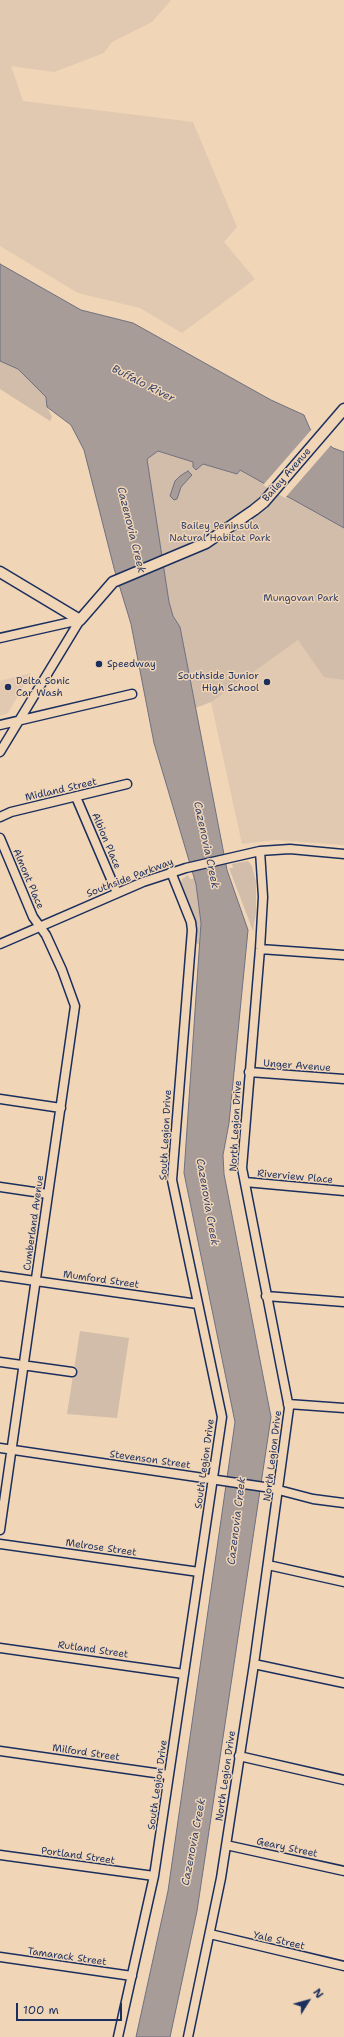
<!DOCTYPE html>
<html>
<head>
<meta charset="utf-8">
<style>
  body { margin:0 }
  #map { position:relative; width:344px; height:2037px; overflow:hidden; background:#f0d5b7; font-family:"Shantell Sans",sans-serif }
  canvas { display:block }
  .north { position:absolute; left:288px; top:1981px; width:40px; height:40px; -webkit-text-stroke:3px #f0d5b7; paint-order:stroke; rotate:53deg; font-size:11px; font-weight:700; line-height:16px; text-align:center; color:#1b2f5e }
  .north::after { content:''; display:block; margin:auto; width:14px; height:18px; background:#1b2f5e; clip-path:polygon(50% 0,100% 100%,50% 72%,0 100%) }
  .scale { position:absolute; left:16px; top:2003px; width:106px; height:18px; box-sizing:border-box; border:2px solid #1b2f5e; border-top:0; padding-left:5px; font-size:12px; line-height:14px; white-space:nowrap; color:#1b2f5e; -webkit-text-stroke:3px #f0d5b7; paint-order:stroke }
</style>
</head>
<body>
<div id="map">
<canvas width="344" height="2037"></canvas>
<div class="north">N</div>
<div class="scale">100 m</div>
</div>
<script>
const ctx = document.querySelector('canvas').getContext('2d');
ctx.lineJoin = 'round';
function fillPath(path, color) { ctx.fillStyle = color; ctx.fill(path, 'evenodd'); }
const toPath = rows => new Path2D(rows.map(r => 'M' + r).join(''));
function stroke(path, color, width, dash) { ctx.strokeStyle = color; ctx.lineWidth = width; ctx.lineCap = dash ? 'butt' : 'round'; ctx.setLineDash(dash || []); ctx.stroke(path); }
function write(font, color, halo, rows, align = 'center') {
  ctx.font = font + ' "Shantell Sans",sans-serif'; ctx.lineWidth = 3; ctx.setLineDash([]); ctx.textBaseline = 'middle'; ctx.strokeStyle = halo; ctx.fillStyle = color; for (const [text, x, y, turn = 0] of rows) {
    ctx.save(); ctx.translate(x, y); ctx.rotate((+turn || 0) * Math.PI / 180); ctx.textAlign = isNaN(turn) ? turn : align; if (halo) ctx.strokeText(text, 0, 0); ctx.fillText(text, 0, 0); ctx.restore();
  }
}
fillPath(toPath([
  [0,0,171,0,152,22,112,42,104,53,54,72,11,66,23,101,193,122,237,227,224,242,255,279,182,333,140,308,78,293,0,246],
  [344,528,344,845,276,840,242,844,211,702,195,708],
  [31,673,8,713,0,716,0,681]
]), '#e0c9b0');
fillPath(toPath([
  [0,361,18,369,46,397,47,407,52,417,50,421,0,389],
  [158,451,237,474,240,470,344,528,344,680,324,677,298,640,211,702,195,708,180,627,173,616,169,602,147,459],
  [248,861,252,866,256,882,256,912,253,931,229,868,233,868,232,864],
  [188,875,190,879,195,878,196,884,201,923,199,944,195,943,196,923,181,883,182,879],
  [80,1331,129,1338,117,1418,67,1414]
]), '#d1bdaa');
const water = toPath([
  [0,264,81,310,133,323,271,400,304,415,310,429,333,448,344,452,344,528,240,470,237,474,203,464,196,470,193,467,193,462,158,451,147,459,169,602,173,616,180,627,227,870,248,930,229,1123,223,1155,224,1174,271,1417,197,1911,170,2037,136,2037,168,1891,235,1422,184,1173,201,923,196,884,154,743,131,624,114,568,84,450,71,425,47,407,46,397,18,369,0,361,0,264],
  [188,471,192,475,181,487,177,499,174,500,170,496,175,481,180,476,188,471]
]);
fillPath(water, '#a79c98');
stroke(water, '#6f7081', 1);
fillPath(toPath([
  [312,429,332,444,285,498,263,485]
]), '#f0d5b7');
const minor = toPath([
  [0,638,80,620],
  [0,725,132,694],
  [0,752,80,620],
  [76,797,117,893],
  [0,817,11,812,127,784],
  [0,838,33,917,46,935,62,970,75,1006,0,1530],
  [0,944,143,882,186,868,260,851,290,849,344,854],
  [260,949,344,955],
  [249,1072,344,1079],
  [0,1099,61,1108],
  [245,1182,344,1191],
  [0,1187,48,1194],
  [0,1276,198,1304],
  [266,1296,344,1302],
  [0,1362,72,1372],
  [288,1404,344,1408],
  [0,1448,271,1488,313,1499,344,1503],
  [0,1544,199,1572],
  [268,1565,344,1582],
  [0,1648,184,1674],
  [254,1664,344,1683],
  [0,1751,169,1775],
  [239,1756,344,1780],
  [226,1845,344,1871],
  [0,1855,154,1876],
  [210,1934,344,1966],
  [0,1957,132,1976],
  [118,2037,154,1876,222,1417,172,1180,192,930,191,922,171,872],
  [188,2037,221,1878,254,1664,289,1408,242,1168,260,949,263,897,260,851]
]);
const major = toPath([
  [0,572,80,620,113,582,206,543,254,510,264,502,344,409]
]);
stroke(minor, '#1b2f5e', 11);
stroke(major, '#1b2f5e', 13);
stroke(minor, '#f0d5b7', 8);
stroke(major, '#f0d5b7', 10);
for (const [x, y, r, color] of [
  [99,664,4,"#1b2f5e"],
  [267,682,4,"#1b2f5e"],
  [8,687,4,"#1b2f5e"]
]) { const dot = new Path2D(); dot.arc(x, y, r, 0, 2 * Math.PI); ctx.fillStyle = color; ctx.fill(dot); stroke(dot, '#f0d5b7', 1.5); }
write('10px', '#1b2f5e', '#f0d5b7', [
  ["Bailey Avenue",287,475,-49],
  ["Midland Street",61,790,-13],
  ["Albion Place",106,841,67],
  ["Southside Parkway",130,878,-21],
  ["Almont Place",28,879,67],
  ["Unger Avenue",297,1066,4],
  ["North Legion Drive",236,1126,-87],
  ["South Legion Drive",166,1135,-87],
  ["Riverview Place",295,1177,5],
  ["Cumberland Avenue",34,1223,-82],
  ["Mumford Street",101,1280,8],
  ["North Legion Drive",273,1456,-83],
  ["Stevenson Street",150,1460,8],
  ["South Legion Drive",205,1464,-82],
  ["Melrose Street",101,1548,8],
  ["Rutland Street",93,1650,8],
  ["Milford Street",86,1753,8],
  ["North Legion Drive",226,1776,-82],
  ["South Legion Drive",158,1785,-82],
  ["Geary Street",287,1848,12],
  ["Portland Street",78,1856,8],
  ["Yale Street",279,1941,13],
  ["Tamarack Street",67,1957,8]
]);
write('10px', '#364469', '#f0d5b7', [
  ["Bailey Peninsula",220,526],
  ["Natural Habitat Park",220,538],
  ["Mungovan Park",301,598]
]);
write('10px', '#1b2f5e', '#f0d5b7', [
  ["Speedway",107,664],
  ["Southside Junior",259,676,"right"],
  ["High School",259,688,"right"],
  ["Delta Sonic",16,681],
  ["Car Wash",16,693]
], 'left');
write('italic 11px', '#37456a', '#f0d5b7', [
  ["Buffalo River",143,384,27],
  ["Cazenovia Creek",131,530,76],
  ["Cazenovia Creek",206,845,78],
  ["Cazenovia Creek",207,1202,80],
  ["Cazenovia Creek",237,1521,-83],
  ["Cazenovia Creek",194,1842,-79]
]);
</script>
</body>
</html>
